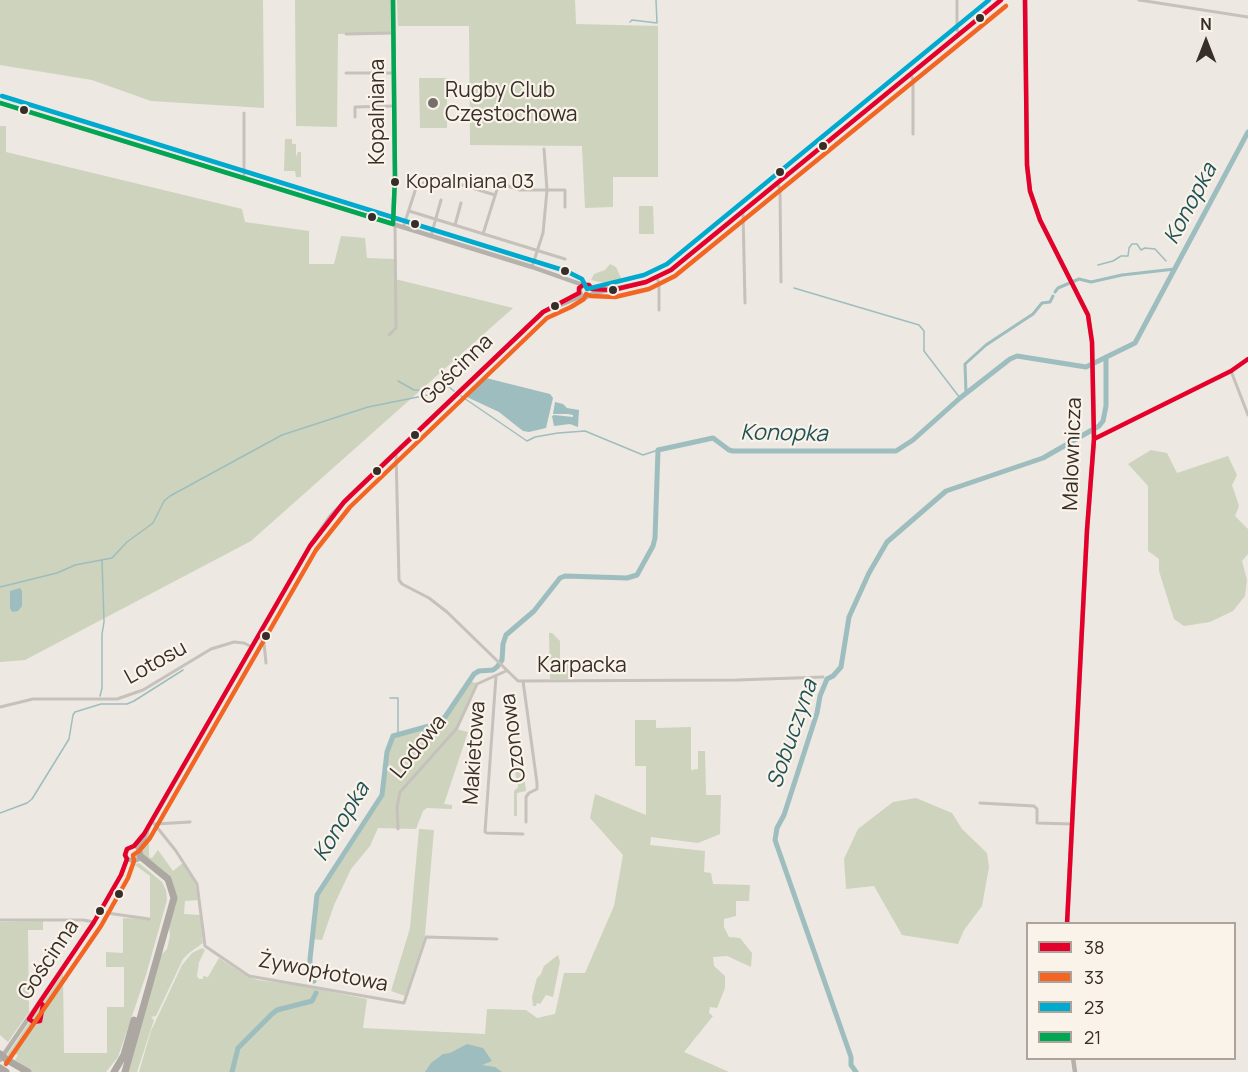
<!DOCTYPE html>
<html>
<head>
<meta charset="utf-8">
<style>
  body { margin:0 }
  #map { position:relative; width:1248px; height:1072px; overflow:hidden; background:#ede8e2; font-family:Manrope,sans-serif }
  canvas { display:block }
  .legend { position:absolute; left:1026px; top:922px; width:210px; height:138px; box-sizing:border-box; background:#faf3e9; border:2px solid #aca49c; margin:0; padding:8px 10px; list-style:none; font-size:18px; color:#372e29 }
  .legend li { display:flex; align-items:center; gap:12px; height:30px }
  .legend b { width:30px; border:2px solid #aca49c }
  .north { position:absolute; left:1176px; top:12px; width:60px; height:60px; -webkit-text-stroke:4px #faf3e9; paint-order:stroke; rotate:0deg; font-size:16px; font-weight:700; line-height:24px; text-align:center; color:#372e29 }
  .north::after { content:''; display:block; margin:auto; width:21px; height:27px; background:#372e29; clip-path:polygon(50% 0,100% 100%,50% 72%,0 100%) }
</style>
</head>
<body>
<div id="map">
<canvas width="1248" height="1072"></canvas>
<ul class="legend">
<li><b style="height:8px;background:#e4002b"></b>38</li>
<li><b style="height:8px;background:#f26522"></b>33</li>
<li><b style="height:8px;background:#00a9ce"></b>23</li>
<li><b style="height:8px;background:#00a651"></b>21</li>
</ul>
<div class="north">N</div>
</div>
<script>
const ctx = document.querySelector('canvas').getContext('2d');
ctx.lineJoin = 'round';
function fillPath(path, color) { ctx.fillStyle = color; ctx.fill(path, 'evenodd'); }
const toPath = rows => new Path2D(rows.map(r => 'M' + r).join(''));
function stroke(path, color, width, dash) { ctx.strokeStyle = color; ctx.lineWidth = width; ctx.lineCap = dash ? 'butt' : 'round'; ctx.setLineDash(dash || []); ctx.stroke(path); }
function write(font, color, halo, rows, align = 'center') {
  ctx.font = font + ' Manrope,sans-serif'; ctx.lineWidth = 4.5; ctx.setLineDash([]); ctx.textBaseline = 'middle'; ctx.strokeStyle = halo; ctx.fillStyle = color; for (const [text, x, y, turn = 0] of rows) {
    ctx.save(); ctx.translate(x, y); ctx.rotate((+turn || 0) * Math.PI / 180); ctx.textAlign = isNaN(turn) ? turn : align; if (halo) ctx.strokeText(text, 0, 0); ctx.fillText(text, 0, 0); ctx.restore();
  }
}
fillPath(toPath([
  [0,0,263,0,264,108,151,101,92,80,0,65],
  [295,0,393,0,393,33,338,34,337,127,296,126],
  [397,0,575,0,576,24,658,26,658,177,613,177,613,207,585,208,582,146,470,145,469,26,398,26],
  [419,78,447,78,447,128,420,128],
  [0,126,6,126,6,152,242,209,245,222,309,231,309,264,334,264,341,236,365,238,367,258,395,259,395,279,513,308,251,541,25,660,0,662],
  [285,139,292,139,292,144,296,144,296,157,298,152,301,152,301,177,296,177,295,171,284,171],
  [639,206,653,206,654,234,639,234],
  [610,264,616,267,623,282,614,285,591,280,594,274,605,270],
  [1151,450,1167,453,1177,473,1228,456,1237,475,1232,485,1239,506,1235,516,1248,529,1248,554,1242,561,1247,580,1245,596,1233,611,1210,622,1184,626,1174,619,1159,571,1159,559,1148,551,1148,486,1128,464],
  [549,633,552,633,560,641,560,660,568,660,568,679,550,679],
  [470,681,476,683,456,729,468,732,444,804,452,805,452,809,427,808,423,811,416,829,378,828,370,846,351,869,334,905,322,940,312,939,319,895,383,795,389,751,392,739,396,736,423,730,441,722],
  [635,720,656,720,656,728,691,727,691,770,698,769,698,751,705,751,706,795,721,795,720,834,698,843,651,837,650,845,705,851,704,872,711,873,713,884,750,885,749,901,736,901,736,916,724,919,724,927,729,937,740,938,752,953,751,967,727,956,713,957,714,966,725,976,725,988,717,1008,710,1007,709,1013,713,1016,684,1052,729,1072,139,1072,151,1031,182,965,192,953,202,948,205,950,199,962,197,976,199,979,203,979,203,976,208,977,219,958,248,977,258,980,296,985,367,999,363,1028,485,1034,487,1009,526,1010,537,1018,555,1014,564,973,585,973,614,906,623,855,590,818,595,794,646,815,646,766,635,766],
  [521,752,526,791,517,793,517,816,514,816,514,791,518,787,512,754],
  [916,798,952,813,962,829,987,853,989,867,982,906,964,930,958,944,902,935,874,886,846,889,844,859,858,829,893,802],
  [419,829,434,830,425,935,405,996,391,991,410,928],
  [149,831,149,857,152,858,158,850,173,871,183,863,195,883,198,900,185,901,184,914,200,915,203,943,189,953,183,959,156,1016,151,1017,154,1020,137,1072,127,1072,161,955,167,949,170,936,169,927,176,901,175,892,144,857,141,848],
  [139,863,162,882,166,890,167,900,146,975,118,1057,106,1072,33,1072,15,1060,18,1055,14,1054,10,1057,7,1055,63,973,64,1053,107,1053,107,1007,124,1007,124,967,106,967,106,952,123,953,123,918,150,919,150,876,135,865,130,866],
  [43,921,43,930,28,930,29,1012,8,1042,0,1035,0,922],
  [558,955,560,962,553,997,546,995,540,1004,537,1003,536,1006,533,1006,532,997,537,978,541,974,544,966]
]), '#cdd3bc');
fillPath(toPath([
  [486,378,550,394,553,398,546,428,529,432,523,431,499,412,467,397,480,381],
  [555,402,563,404,567,408,579,410,578,427,570,424,554,426,552,416,554,415,573,417,573,415,568,414,553,414],
  [20,588,22,591,22,606,18,611,12,612,10,608,10,591],
  [467,1044,483,1048,492,1061,482,1065,495,1067,502,1072,425,1072,431,1063,443,1054,450,1053]
]), '#9ebdbe');
stroke(toPath([
  [630,22,632,20,657,23,656,0],
  [1098,265,1113,261,1121,256,1128,256,1129,248,1132,244,1137,244,1141,250,1145,248,1155,249,1166,261],
  [794,288,919,325,924,331,924,351,960,398],
  [398,381,414,390,433,391],
  [461,396,527,441,535,437,558,433,585,431,643,455,658,450],
  [0,587,57,573,75,565,112,558,127,542,153,523,164,501,170,496,282,435,368,407,428,395,444,387,449,387,454,391],
  [100,696,102,688,102,634,104,622,102,560],
  [390,698,398,698,398,733],
  [0,813,27,803,32,799,69,739,73,715,75,712,101,704,127,704,134,701,183,670]
]), '#9ebdbe', 1.5);
stroke(toPath([
  [1055,292,1058,288,1079,279,1091,282,1122,275,1175,269],
  [966,393,965,364,986,345,1033,314,1042,303,1050,302,1053,296]
]), '#9ebdbe', 3);
stroke(toPath([
  [314,981,310,967,310,959,317,895,382,795,387,752,393,736,429,726,445,717,474,674,479,671,493,670,497,667,502,660,503,644,506,635,534,611,560,578,565,576,627,578,637,575,653,546,655,538,658,450,713,438,729,450,733,451,896,451,913,440,960,398,1010,359,1017,356,1086,367,1135,343,1248,132],
  [232,1072,238,1048,272,1014,277,1010,312,1001,316,993],
  [856,1072,851,1065,851,1057,775,840,777,828,784,815,817,713,820,696,827,679,833,676,841,667,849,617,869,573,887,542,946,491,1043,458,1099,426,1103,421,1106,406,1106,357]
]), '#9ebdbe', 5);
stroke(toPath([
  [957,0,957,30,960,33],
  [1139,0,1248,17],
  [346,34,393,33],
  [346,73,394,73],
  [911,75,913,80,913,134],
  [244,113,244,179],
  [355,117,355,107,394,106],
  [778,184,780,191,781,282],
  [409,211,565,259],
  [743,212,745,303],
  [455,225,461,203],
  [403,228,416,188,433,176,495,195],
  [483,234,499,183,520,190,565,190,565,207],
  [431,236,441,200],
  [532,267,543,233,547,190,544,149],
  [657,278,659,283,659,310],
  [389,335,396,328,395,225],
  [1231,371,1248,415],
  [1094,439,1231,371,1248,359],
  [396,452,399,580,402,584,429,598,447,612,518,681,737,680,823,677],
  [259,636,264,643,266,663],
  [496,676,485,832,487,833,523,834],
  [523,681,537,783,537,789,529,793,526,797,526,822],
  [0,707,33,699,117,699,143,690,211,649,234,642,244,643,252,647],
  [980,803,1034,806,1037,809,1037,823,1072,824],
  [152,821,176,851,197,884,205,946,249,976,404,1003,426,937,497,939],
  [156,824,190,822],
  [398,829,397,807,400,792,457,728,477,684,506,671],
  [100,912,149,919],
  [0,920,83,920,94,922]
]), '#c6c1bb', 3);
stroke(toPath([
  [1025,0,1027,165,1030,191,1040,220,1088,315,1092,342,1094,439,1087,530,1067,924],
  [0,103,532,267,583,285],
  [393,224,395,177,393,0],
  [582,297,579,290,583,285,589,285,592,289,601,290],
  [139,849,149,826,310,546,331,516,354,492,543,312,577,298,587,297,594,293,646,282,671,270,1001,0],
  [127,859,125,855,127,849,134,846,140,840],
  [127,859,134,861,139,859,141,853,137,847],
  [1073,1058,1075,1072],
  [0,1060,94,922,121,875,127,859]
]), '#b7b1ab', 4.5);
stroke(toPath([
  [9,1061,28,1072],
  [0,1068,6,1072],
  [114,1072,124,1055,134,1020],
  [125,1072,174,898,168,879,140,856]
]), '#aca7a1', 7);
stroke(toPath([
  [0,1054,7,1060]
]), '#aca7a1', 7);
stroke(toPath([
  [1025,0,1027,165,1030,191,1040,220,1088,315,1092,342,1094,439,1087,530,1067,924],
  [1094,439,1231,371,1248,359],
  [40,1002,43,1005,40,1021,33,1022,29,1019,40,1002],
  [40,1002,94,922,121,875,127,859,125,855,127,849,134,846,144,834,310,546,344,502,543,312,579,293,579,288,583,285,589,285,592,289,613,290,646,282,671,270,1001,0]
]), '#e4002b', 4.5);
stroke(toPath([
  [6,1064,101,926,128,878,134,861,133,855,139,851,150,838,316,550,350,507,547,318,571,307,584,299,586,294,591,296,615,297,649,289,675,276,1006,6]
]), '#f26522', 4.5);
stroke(toPath([
  [2,96,566,271,582,279,587,289,644,275,667,264,989,0]
]), '#00a9ce', 4.5);
stroke(toPath([
  [0,103,393,224,395,177,393,0]
]), '#00a651', 4.5);
for (const [x, y, r, color] of [
  [980,18,5,"#372e29"],
  [433,103,6,"#776f6a"],
  [24,110,5,"#372e29"],
  [823,146,5,"#372e29"],
  [780,172,5,"#372e29"],
  [395,182,5,"#372e29"],
  [372,217,5,"#372e29"],
  [415,224,5,"#372e29"],
  [565,271,5,"#372e29"],
  [613,290,5,"#372e29"],
  [555,306,5,"#372e29"],
  [415,435,5,"#372e29"],
  [377,471,5,"#372e29"],
  [266,636,5,"#372e29"],
  [119,894,5,"#372e29"],
  [100,911,5,"#372e29"]
]) { const dot = new Path2D(); dot.arc(x, y, r, 0, 2 * Math.PI); ctx.fillStyle = color; ctx.fill(dot); stroke(dot, '#faf3e9', 2); }
write('20px', '#372e29', '#faf3e9', [
  ["Kopalniana 03",406,182]
], 'left');
write('21px', '#372e29', '#faf3e9', [
  ["Rugby Club",445,91],
  ["Częstochowa",445,115]
], 'left');
write('21px', '#372e29', '#faf3e9', [
  ["Kopalniana",378,112,-90],
  ["Gościnna",457,370,-44],
  ["Malownicza",1073,454,-88],
  ["Lotosu",156,663,-29],
  ["Karpacka",582,666],
  ["Ozonowa",514,738,-97],
  ["Lodowa",419,747,-51],
  ["Makietowa",475,753,-86],
  ["Gościnna",49,960,-56],
  ["Żywopłotowa",323,973,11]
]);
write('italic 22px', '#1f5158', '#faf3e9', [
  ["Konopka",1191,204,-62],
  ["Konopka",784,434,1],
  ["Sobuczyna",793,734,-71],
  ["Konopka",342,822,-59]
]);
</script>
</body>
</html>
